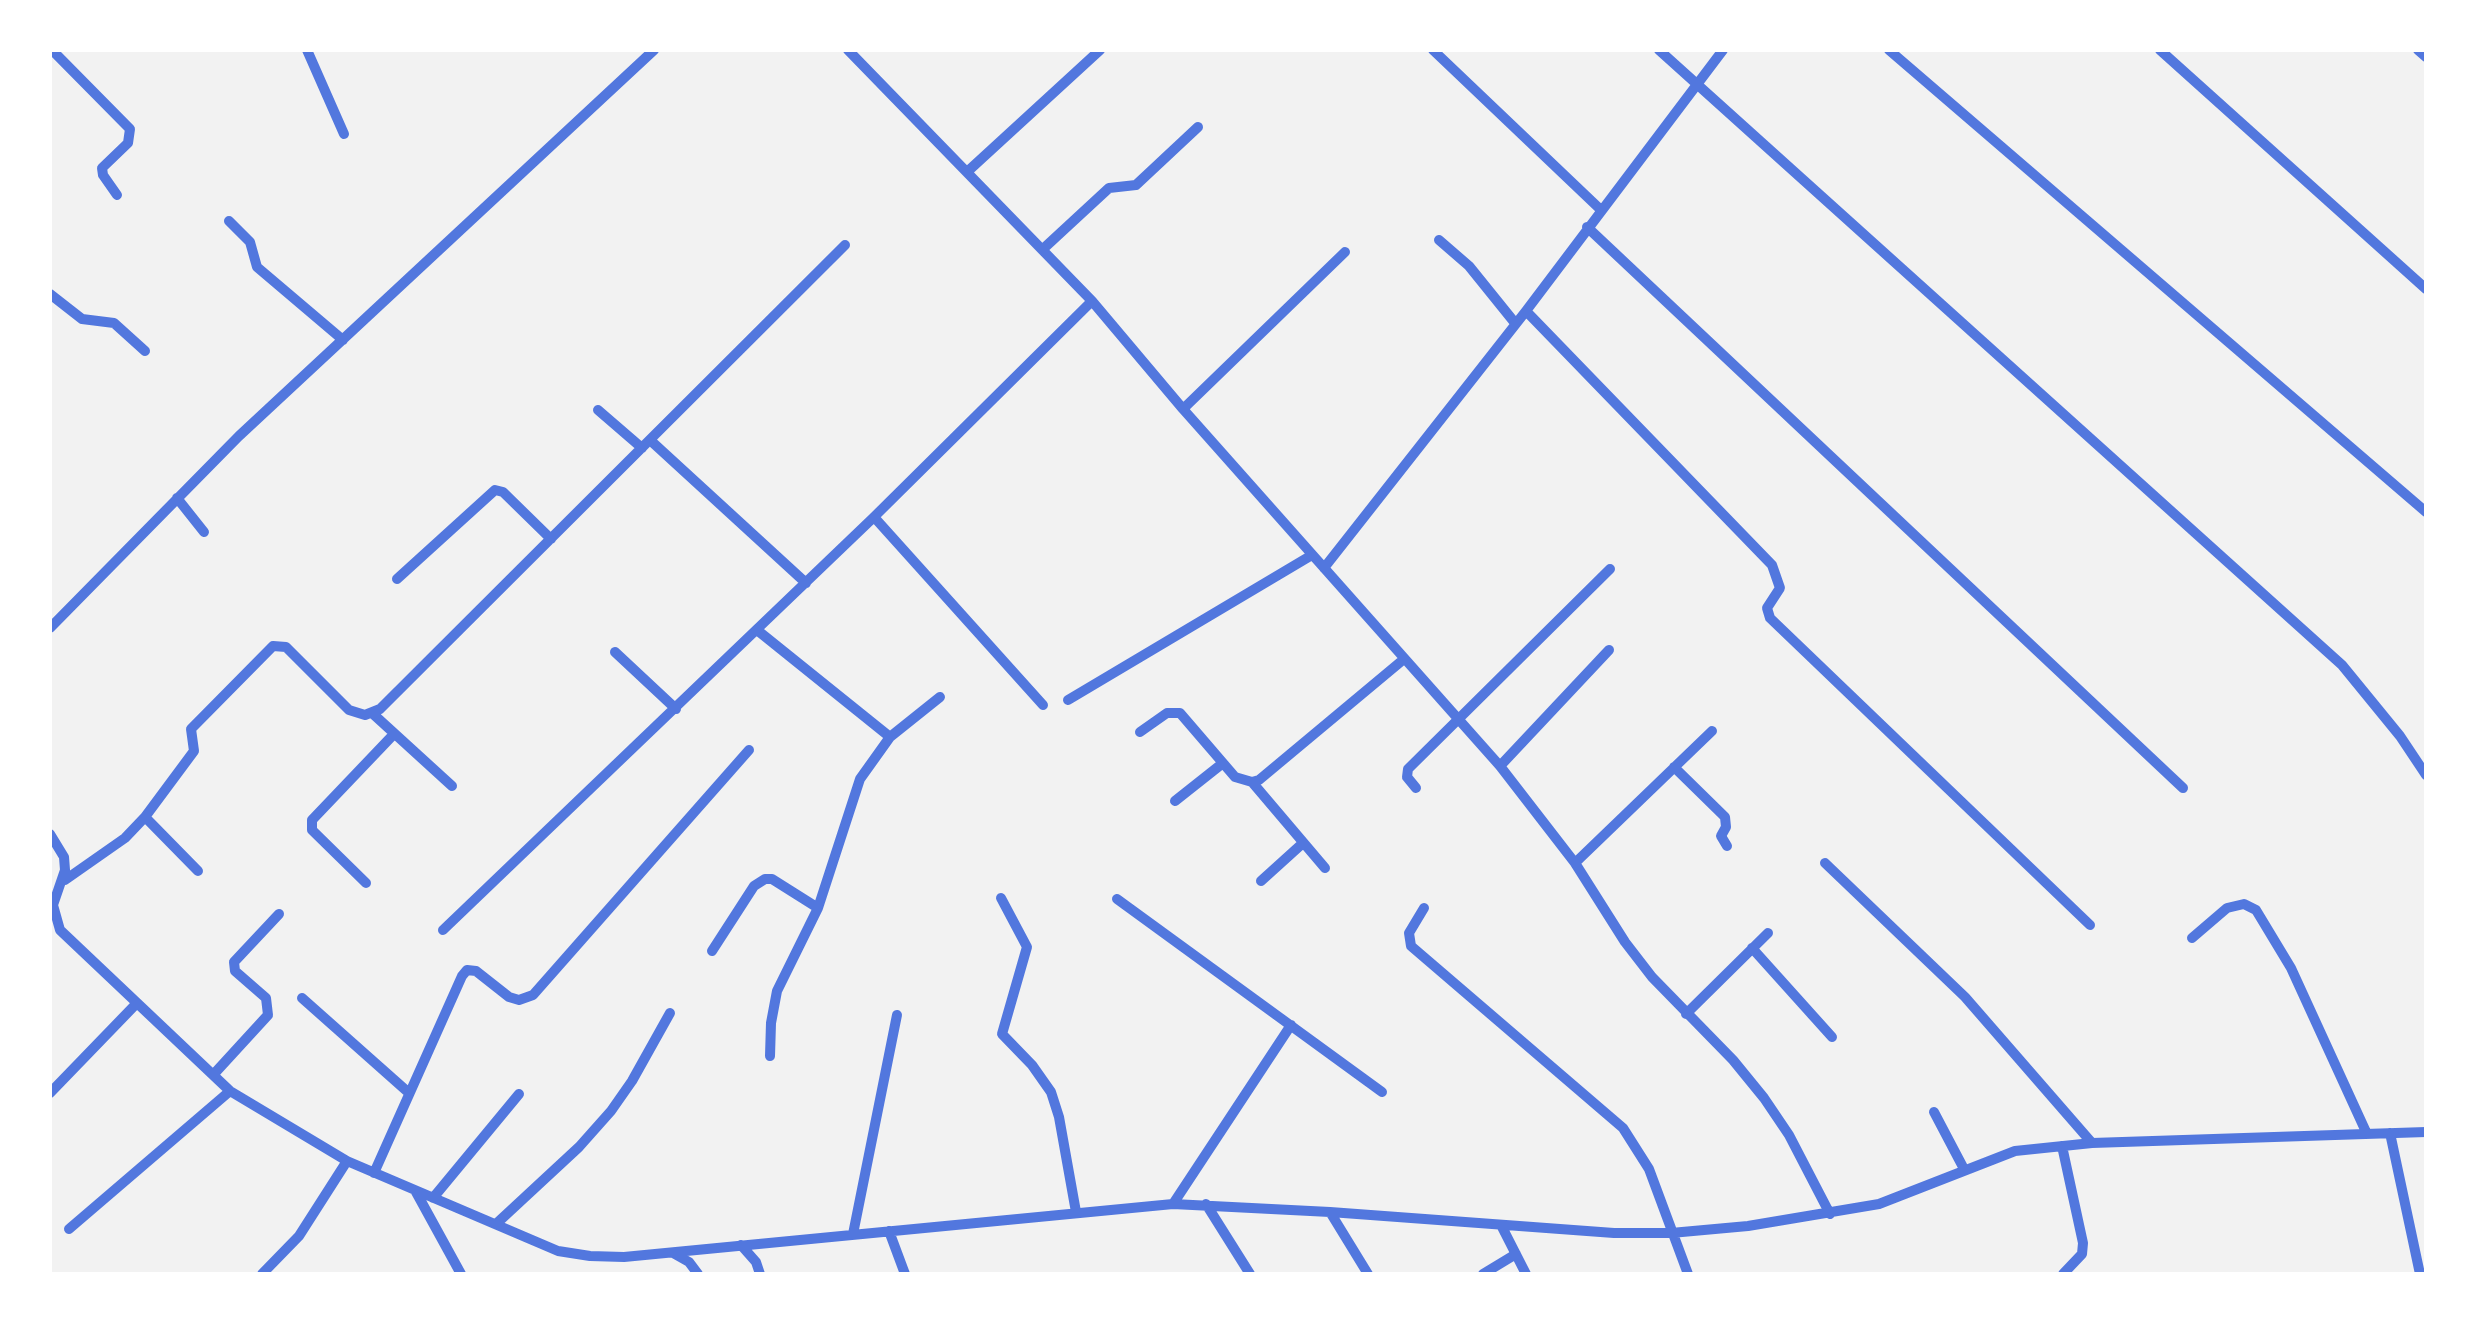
<!DOCTYPE html>
<html>
<head>
<meta charset="utf-8">
<style>
  body { margin:0 }
  #map { position:relative; width:2476px; height:1324px; overflow:hidden; background:#f2f2f2; font-family:"IBM Plex Sans",sans-serif }
  canvas { display:block }
  .frame { position:absolute; inset:0; border:52px solid #fff; pointer-events:none }
</style>
</head>
<body>
<div id="map">
<canvas width="2476" height="1324"></canvas>
<div class="frame"></div>
</div>
<script>
const ctx = document.querySelector('canvas').getContext('2d');
ctx.lineJoin = 'round';
const toPath = rows => new Path2D(rows.map(r => 'M' + r).join(''));
function stroke(path, color, width, dash) { ctx.strokeStyle = color; ctx.lineWidth = width; ctx.lineCap = dash ? 'butt' : 'round'; ctx.setLineDash(dash || []); ctx.stroke(path); }
stroke(toPath([
  [52,50,130,129,128,143,102,168,103,175,117,195],
  [307,50,344,134],
  [848,50,1092,301,1183,409,1500,766,1575,863,1625,942,1652,977,1733,1060,1764,1098,1789,1135,1830,1214],
  [1433,50,1601,210],
  [1659,50,2342,665,2400,736,2426,775],
  [1889,50,2426,512],
  [2160,50,2426,289],
  [2418,50,2426,57],
  [967,172,1100,50],
  [229,221,250,242,257,267,343,340],
  [1587,227,2183,788],
  [1439,240,1469,266,1515,323],
  [1043,249,1109,188,1136,185,1198,127],
  [50,294,82,319,114,323,145,351],
  [1526,311,1772,565,1780,588,1767,608,1770,618,2090,925],
  [1183,409,1345,252],
  [598,410,642,448],
  [650,440,806,583],
  [177,498,204,532],
  [874,517,1043,705],
  [1324,568,1526,311,1723,50],
  [397,579,495,490,503,492,551,539],
  [50,628,239,436,654,50],
  [757,630,890,737],
  [615,652,676,709],
  [1068,700,1312,555],
  [372,713,452,786],
  [1140,732,1167,713,1180,713,1235,777,1252,782,1259,780,1404,659],
  [1500,766,1609,650],
  [1674,767,1725,817,1726,827,1721,836,1727,846],
  [1252,782,1325,868],
  [1416,788,1407,777,1408,769,1610,569],
  [1175,801,1223,763],
  [145,817,198,871],
  [50,834,64,857,65,870,53,905,60,930,230,1091,347,1161,558,1251,590,1256,624,1257,1173,1204,1330,1212,1614,1233,1671,1233,1748,1226,1879,1204,2015,1151,2092,1143,2426,1132],
  [1575,863,1712,731],
  [1825,863,1965,997,2092,1143],
  [65,880,125,838,145,817,194,751,191,729,273,646,286,647,349,710,365,715,380,709,845,245],
  [1261,881,1303,843],
  [366,883,312,830,312,820,394,734],
  [1001,898,1027,947,1002,1034,1032,1065,1051,1092,1059,1117,1076,1212],
  [1117,899,1382,1092],
  [1424,908,1409,933,1411,946,1623,1128,1649,1169,1688,1274],
  [443,930,874,517,1092,301],
  [2192,938,2227,908,2244,904,2256,910,2291,968,2367,1134],
  [1752,948,1832,1037],
  [712,951,754,886,765,879,772,879,818,908],
  [302,998,409,1093],
  [1686,1014,1768,933],
  [770,1056,771,1023,777,991,818,908,860,779,890,737,940,697],
  [213,1075,268,1015,266,998,235,971,234,962,279,914],
  [50,1093,137,1003],
  [1934,1112,1964,1169],
  [2390,1133,2420,1274],
  [2062,1146,2083,1243,2082,1254,2063,1274],
  [374,1173,462,976,467,970,476,971,509,997,519,1000,533,995,749,750],
  [416,1192,461,1274],
  [433,1198,519,1094],
  [1173,1204,1291,1025],
  [1206,1204,1250,1274],
  [1330,1212,1368,1274],
  [496,1224,579,1147,611,1111,632,1081,670,1013],
  [1501,1225,1526,1274],
  [69,1229,230,1091],
  [889,1231,905,1274],
  [853,1234,897,1015],
  [741,1245,756,1262,760,1274],
  [673,1253,689,1262,698,1274],
  [262,1274,299,1236,347,1161],
  [1483,1274,1516,1254]
]), '#5277de', 10);
</script>
</body>
</html>
